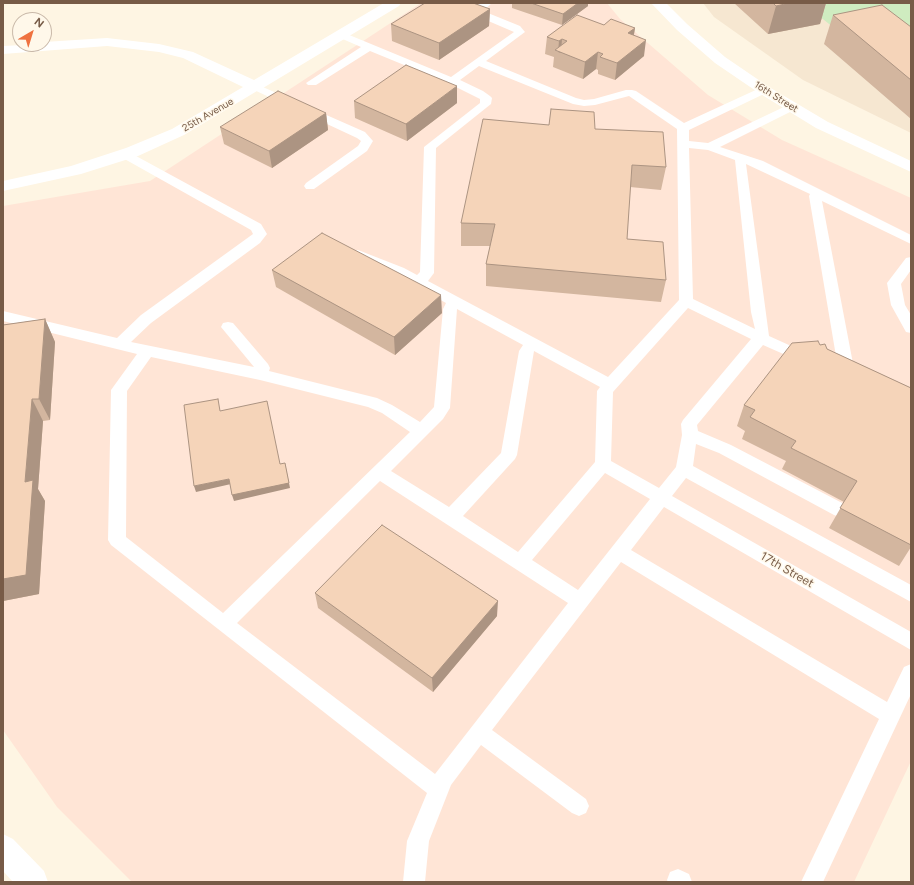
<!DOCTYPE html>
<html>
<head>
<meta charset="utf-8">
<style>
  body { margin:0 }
  #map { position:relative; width:914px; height:885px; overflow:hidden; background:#fef5e3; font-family:Figtree,sans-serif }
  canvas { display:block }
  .frame { position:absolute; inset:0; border:4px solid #775b47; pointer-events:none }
  .north { position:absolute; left:12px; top:12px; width:40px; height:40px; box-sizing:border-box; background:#fff8ea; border:1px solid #c9b9a9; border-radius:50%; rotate:38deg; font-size:11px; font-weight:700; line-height:16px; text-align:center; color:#775b47 }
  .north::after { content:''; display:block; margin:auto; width:14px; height:18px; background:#ef7240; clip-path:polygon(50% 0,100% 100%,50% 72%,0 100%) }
</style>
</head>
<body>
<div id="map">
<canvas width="914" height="885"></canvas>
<div class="frame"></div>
<div class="north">N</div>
</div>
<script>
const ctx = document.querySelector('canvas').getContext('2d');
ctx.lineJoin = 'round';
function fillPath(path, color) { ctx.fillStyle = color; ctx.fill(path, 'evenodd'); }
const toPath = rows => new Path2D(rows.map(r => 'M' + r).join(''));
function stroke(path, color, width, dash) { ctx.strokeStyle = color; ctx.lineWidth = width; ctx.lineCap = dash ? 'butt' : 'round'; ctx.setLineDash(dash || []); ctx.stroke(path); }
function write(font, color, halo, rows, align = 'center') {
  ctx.font = font + ' Figtree,sans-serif'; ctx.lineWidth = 3; ctx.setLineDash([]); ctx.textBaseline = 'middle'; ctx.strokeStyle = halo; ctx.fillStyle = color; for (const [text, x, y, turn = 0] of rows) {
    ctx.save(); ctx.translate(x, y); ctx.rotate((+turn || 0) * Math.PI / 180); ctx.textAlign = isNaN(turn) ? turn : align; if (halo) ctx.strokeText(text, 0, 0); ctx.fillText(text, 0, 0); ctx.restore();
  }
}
fillPath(toPath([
  [703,3,911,3,911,133,803,80,714,17]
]), '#f6e7d1');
fillPath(toPath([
  [421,3,607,3,620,19,708,95,782,140,911,198,911,761,854,882,132,882,57,807,3,730,3,206,150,181]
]), '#ffe5d6');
fillPath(toPath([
  [803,3,911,3,911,60,844,36]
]), '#cfecc0');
fillPath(toPath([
  [481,3,492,3,483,11,520,26,525,32,486,61,576,98,584,100,594,99,626,90,632,90,636,91,684,123,760,88,768,88,770,90,768,92,689,130,689,141,708,143,788,105,796,105,798,107,796,109,720,147,763,161,911,235,911,244,822,201,855,374,851,382,846,384,841,382,838,378,839,374,809,196,810,194,746,164,769,336,811,355,813,359,811,363,806,364,763,345,697,425,698,431,731,445,846,505,848,510,846,515,840,517,834,515,719,453,696,444,693,466,911,585,911,602,686,478,672,496,911,632,911,650,664,507,631,550,887,702,904,667,911,664,911,694,823,882,801,882,879,719,621,562,492,730,586,799,589,806,586,813,579,816,572,813,481,745,451,785,429,841,425,882,403,882,407,841,427,793,111,545,108,540,111,390,137,354,3,321,3,311,117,338,141,315,253,234,251,230,121,157,119,154,121,151,125,150,261,224,267,234,260,243,151,323,131,342,254,367,221,327,223,323,228,322,233,323,268,364,270,368,269,371,377,398,392,405,420,422,434,407,443,309,446,303,394,274,353,257,351,254,353,251,358,250,404,268,417,275,420,272,424,147,480,103,480,99,448,83,370,51,316,85,308,85,306,83,361,47,338,37,337,35,342,32,451,77,514,32,472,14,471,12,472,10,481,3],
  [479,66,573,104,584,106,595,105,629,96,677,129,679,300,608,377,428,281,434,273,436,148,491,104,492,98,490,96,483,91,460,80,479,66],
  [689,148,708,150,735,160,751,312,755,329,693,299,689,148],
  [688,308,751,339,683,420,681,424,682,435,676,467,659,488,611,461,613,392,688,308],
  [457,309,523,345,519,351,501,453,449,507,391,471,443,419,450,408,457,309],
  [534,351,600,387,597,391,595,462,518,552,463,516,515,459,517,455,534,351],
  [151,357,260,380,368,407,382,413,410,432,223,613,126,537,127,391,151,357],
  [605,473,650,499,578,590,532,560,605,473],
  [380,481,568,603,435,774,237,623,380,481],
  [256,84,365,132,373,141,367,151,314,189,306,189,304,186,306,183,358,146,361,141,357,138,252,89,250,87,252,85,256,84],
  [911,257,911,270,901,284,905,305,911,315,911,333,906,332,891,305,887,283,906,258,911,257],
  [678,869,689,874,692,882,668,882,667,880,670,872,678,869]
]), '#fff');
fillPath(toPath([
  [384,3,401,3,399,6,263,88,261,90,257,91,184,135,138,156,81,174,3,191,3,181,71,166,126,148,172,129,243,87,183,58,159,52,107,46,3,54,3,46,44,44,44,42,107,38,159,44,193,52,254,80,384,3],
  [3,834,13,839,44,871,48,882,13,882,3,871,3,834]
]), '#fff');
fillPath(toPath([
  [651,3,666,3,687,24,725,57,769,87,828,122,911,161,911,172,816,128,759,93,715,63,677,30,651,3]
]), '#fff');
fillPath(toPath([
  [512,3,588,3,588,6,562,25,512,8],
  [734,3,826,3,820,24,768,34],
  [490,9,489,26,439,60,392,41,391,24],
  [833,15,911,27,911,119,824,44],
  [604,25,635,28,634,35,644,56,615,80,598,74,598,70,596,69,583,79,553,67,554,57,545,54,547,37],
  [354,101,457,103,407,141,355,118],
  [326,113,328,130,272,168,224,144,220,127],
  [549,125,595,129,666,167,661,190,630,187,627,239,666,280,661,302,486,286,486,264,490,246,461,246,461,223],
  [272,270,442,313,395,355,276,287],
  [45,319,55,342,50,420,43,421,38,489,45,501,39,594,3,601,3,325],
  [820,345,827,349,911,388,911,547,899,566,829,528,844,502,782,469,786,461,742,439,745,431,737,426,744,405],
  [315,593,497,616,433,692,318,608]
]), '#d3b69f');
fillPath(toPath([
  [578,3,588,3,588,6,562,25,563,14],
  [789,3,826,3,820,24,768,34,776,6],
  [490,9,489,26,439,60,439,43],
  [635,28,632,44,628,33],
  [562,39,561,53,558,52,559,41],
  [646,40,644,56,615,80,617,63],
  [598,52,596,69,583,79,585,62],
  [457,86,457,103,407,141,406,124],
  [326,113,328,130,272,168,269,151],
  [441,295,442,313,395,355,394,337],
  [45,319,55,342,50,420,39,399],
  [32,399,43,421,38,489,45,501,39,594,3,601,3,579,25,482],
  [285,463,290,488,234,501,232,495],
  [229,479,231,484,196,492,194,486],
  [498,601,497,616,433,692,432,678]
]), '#ac9482');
const building = toPath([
  [425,3,473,3,490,9,439,43,391,24,425,3],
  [531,3,578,3,563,14,531,3],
  [773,3,789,3,776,6,773,3],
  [882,5,911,27,911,80,833,15,882,5],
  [577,15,604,25,611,19,635,28,628,33,646,40,617,63,600,57,603,54,598,52,585,62,555,50,567,41,562,39,559,41,547,37,577,15],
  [406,65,457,86,406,124,354,101,406,65],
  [278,91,326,113,269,151,220,127,278,91],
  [551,109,594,112,595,129,663,132,666,167,632,165,627,239,663,242,666,280,486,264,495,224,461,223,483,119,549,125,551,109],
  [322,233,441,295,394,337,272,270,322,233],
  [45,319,39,399,32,399,25,482,33,480,26,575,3,579,3,325,45,319],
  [818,341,820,345,825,344,827,349,911,388,911,545,840,508,857,481,791,448,796,441,750,417,755,410,744,405,792,343,818,341],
  [218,399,220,411,267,401,280,464,285,463,289,483,232,495,229,479,194,486,184,405,218,399],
  [382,525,498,601,432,678,315,593,382,525]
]);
fillPath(building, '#f5d4b9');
stroke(building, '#ac9482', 1);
write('10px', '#775b47', '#fff8ea', [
  ["16th Street",776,97,32],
  ["25th Avenue",208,115,-30]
]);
write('12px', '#775b47', '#fff8ea', [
  ["17th Street",787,570,30]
]);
</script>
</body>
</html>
